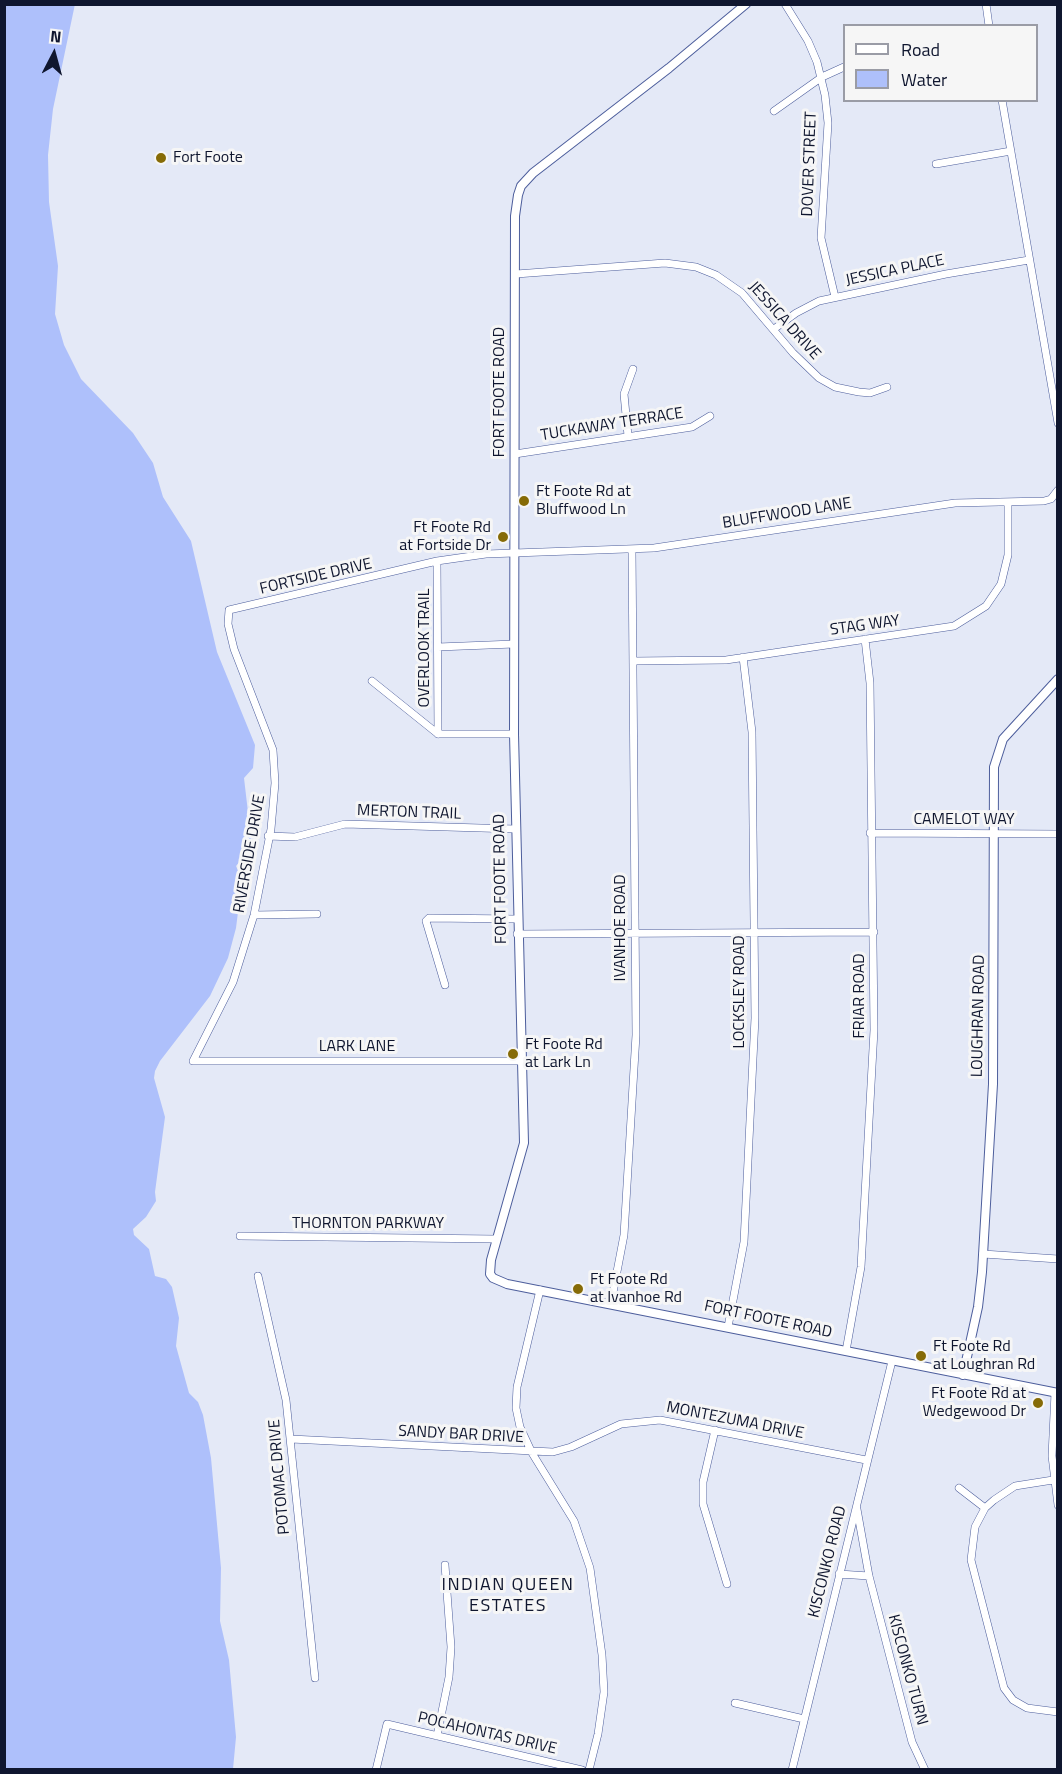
<!DOCTYPE html>
<html>
<head>
<meta charset="utf-8">
<style>
  body { margin:0 }
  #map { position:relative; width:1062px; height:1774px; overflow:hidden; background:#e4e9f7; font-family:"Titillium Web",sans-serif }
  canvas { display:block }
  .frame { position:absolute; inset:0; border:6px solid #0f162f; pointer-events:none }
  .legend { position:absolute; left:843px; top:24px; width:195px; height:78px; box-sizing:border-box; background:#f6f6f6; border:2px solid #9a9ca6; margin:0; padding:8px 10px; list-style:none; font-size:18px; color:#0f162f }
  .legend li { display:flex; align-items:center; gap:12px; height:30px }
  .legend b { width:30px; border:2px solid #9a9ca6 }
  .north { position:absolute; left:24px; top:24px; width:60px; height:60px; -webkit-text-stroke:4px #f6f6f6; paint-order:stroke; rotate:6deg; font-size:16px; font-weight:700; line-height:24px; text-align:center; color:#0f162f }
  .north::after { content:''; display:block; margin:auto; width:21px; height:27px; background:#0f162f; clip-path:polygon(50% 0,100% 100%,50% 72%,0 100%) }
</style>
</head>
<body>
<div id="map">
<canvas width="1062" height="1774"></canvas>
<div class="frame"></div>
<ul class="legend">
<li><b style="height:8px;background:#fff"></b>Road</li>
<li><b style="height:16px;background:#aec0fb"></b>Water</li>
</ul>
<div class="north">N</div>
</div>
<script>
const ctx = document.querySelector('canvas').getContext('2d');
ctx.lineJoin = 'round';
function fillPath(path, color) { ctx.fillStyle = color; ctx.fill(path, 'evenodd'); }
const toPath = rows => new Path2D(rows.map(r => 'M' + r).join(''));
function stroke(path, color, width, dash) { ctx.strokeStyle = color; ctx.lineWidth = width; ctx.lineCap = dash ? 'butt' : 'round'; ctx.setLineDash(dash || []); ctx.stroke(path); }
function write(font, color, halo, rows, align = 'center') {
  ctx.font = font + ' "Titillium Web",sans-serif'; ctx.lineWidth = 6; ctx.setLineDash([]); ctx.textBaseline = 'middle'; ctx.strokeStyle = halo; ctx.fillStyle = color; for (const [text, x, y, turn = 0] of rows) {
    ctx.save(); ctx.translate(x, y); ctx.rotate((+turn || 0) * Math.PI / 180); ctx.textAlign = isNaN(turn) ? turn : align; if (halo) ctx.strokeText(text, 0, 0); ctx.fillText(text, 0, 0); ctx.restore();
  }
}
fillPath(toPath([
  [75,4,53,109,48,155,49,202,58,266,55,314,64,345,81,379,133,433,153,463,163,497,191,541,217,652,255,745,253,768,244,778,251,838,246,855,236,866,242,880,236,928,228,958,210,996,160,1061,155,1071,154,1078,165,1117,155,1192,156,1201,146,1217,133,1229,134,1235,149,1249,155,1276,166,1279,172,1287,179,1318,176,1346,189,1393,198,1402,203,1415,211,1458,221,1568,220,1621,229,1660,236,1737,233,1769,5,1769,4,5]
]), '#aec0fb');
const minor = toPath([
  [785,4,808,41,817,62,825,95,828,123,821,238,835,297],
  [986,4,989,26],
  [1002,100,1058,423],
  [774,111,822,77,844,67],
  [936,164,1011,151],
  [516,274,665,263,696,267,716,275,742,293,793,353,819,378,835,387,859,392,870,393,887,387],
  [774,329,796,313,819,301,946,274,1029,260],
  [628,436,624,394,633,369],
  [515,454,692,427,710,416],
  [437,561,438,734],
  [438,647,514,644],
  [633,661,726,660,954,626,986,606,1001,584,1008,555,1008,502],
  [372,681,438,734],
  [438,734,514,734],
  [870,833,1058,834],
  [268,836,295,837,345,824,515,829],
  [254,915,317,914],
  [517,934,874,932],
  [445,985,426,921,429,918,516,919],
  [521,1061,193,1061,233,982,254,915,271,829,275,783,273,750,234,649,228,624,229,610,437,561,486,554,654,548,955,503,1044,501,1051,499,1058,490],
  [240,1236,496,1239],
  [983,1254,1058,1259],
  [258,1276,286,1400,315,1678],
  [540,1290,517,1387,516,1408,520,1427,532,1453,574,1521,590,1568,602,1655,604,1692,598,1734,589,1770],
  [611,1303,624,1235,636,1035,632,550],
  [728,1327,744,1242,755,1018,752,732,743,657],
  [846,1351,861,1267,874,1030,870,683,865,639],
  [1055,1393,1052,1456,1058,1505],
  [715,1430,703,1482,703,1504,727,1584],
  [291,1439,553,1452,571,1447,621,1424,660,1420,866,1460],
  [1053,1480,1015,1486,994,1500,985,1508,975,1527,971,1560,1004,1688,1013,1700,1027,1708,1058,1712],
  [959,1488,985,1508],
  [857,1509,869,1576,912,1742,925,1770],
  [839,1574,869,1576],
  [735,1703,804,1719],
  [437,1736,449,1677,451,1647,445,1565],
  [376,1770,387,1724,582,1770],
  [792,1770,892,1361]
]);
const tertiary = toPath([
  [746,4,669,68,533,173,521,186,518,195,515,216,514,734,524,1143,491,1260,490,1274,493,1278,507,1284,1058,1393],
  [963,1375,978,1307,982,1272,993,1084,994,767,1003,739,1058,679]
]);
stroke(minor, '#4d5e9c', 8);
stroke(tertiary, '#4d5e9c', 10);
stroke(minor, '#fff', 7);
stroke(tertiary, '#fff', 8);
for (const [x, y, r, color] of [
  [161,158,6,"#866b07"],
  [524,501,6,"#866b07"],
  [503,537,6,"#866b07"],
  [513,1054,6,"#866b07"],
  [578,1289,6,"#866b07"],
  [921,1356,6,"#866b07"],
  [1038,1403,6,"#866b07"]
]) { const dot = new Path2D(); dot.arc(x, y, r, 0, 2 * Math.PI); ctx.fillStyle = color; ctx.fill(dot); stroke(dot, '#f6f6f6', 2); }
write('16px', '#0f162f', '#f6f6f6', [
  ["Fort Foote",173,158],
  ["Ft Foote Rd at",536,492],
  ["Bluffwood Ln",536,510],
  ["Ft Foote Rd",491,528,"right"],
  ["at Fortside Dr",491,546,"right"],
  ["Ft Foote Rd",525,1045],
  ["at Lark Ln",525,1063],
  ["Ft Foote Rd",590,1280],
  ["at Ivanhoe Rd",590,1298],
  ["Ft Foote Rd",933,1347],
  ["at Loughran Rd",933,1365],
  ["Ft Foote Rd at",1026,1394,"right"],
  ["Wedgewood Dr",1026,1412,"right"]
], 'left');
write('16px', '#0f162f', '#f6f6f6', [
  ["DOVER STREET",810,164,-88],
  ["JESSICA PLACE",895,271,-12],
  ["JESSICA DRIVE",784,321,48],
  ["FORT FOOTE ROAD",500,392,-90],
  ["TUCKAWAY TERRACE",612,425,-9],
  ["BLUFFWOOD LANE",787,514,-9],
  ["FORTSIDE DRIVE",316,577,-13],
  ["STAG WAY",865,626,-8],
  ["OVERLOOK TRAIL",425,648,-90],
  ["MERTON TRAIL",409,813,2],
  ["CAMELOT WAY",964,820],
  ["RIVERSIDE DRIVE",250,854,-80],
  ["FORT FOOTE ROAD",501,879,-91],
  ["IVANHOE ROAD",621,928,-90],
  ["LOCKSLEY ROAD",740,992,-90],
  ["FRIAR ROAD",860,996,-90],
  ["LOUGHRAN ROAD",979,1016,-89],
  ["LARK LANE",357,1047],
  ["THORNTON PARKWAY",368,1224],
  ["FORT FOOTE ROAD",768,1320,12],
  ["MONTEZUMA DRIVE",735,1421,11],
  ["SANDY BAR DRIVE",461,1435,3],
  ["POTOMAC DRIVE",280,1477,-95],
  ["KISCONKO ROAD",828,1562,-76],
  ["KISCONKO TURN",907,1670,75],
  ["POCAHONTAS DRIVE",487,1734,13]
]);
ctx.letterSpacing = '1.5px';
write('18px', '#0f162f', '#f6f6f6', [
  ["INDIAN QUEEN",508,1586],
  ["ESTATES",508,1607]
]);
ctx.letterSpacing = '0px';
</script>
</body>
</html>
